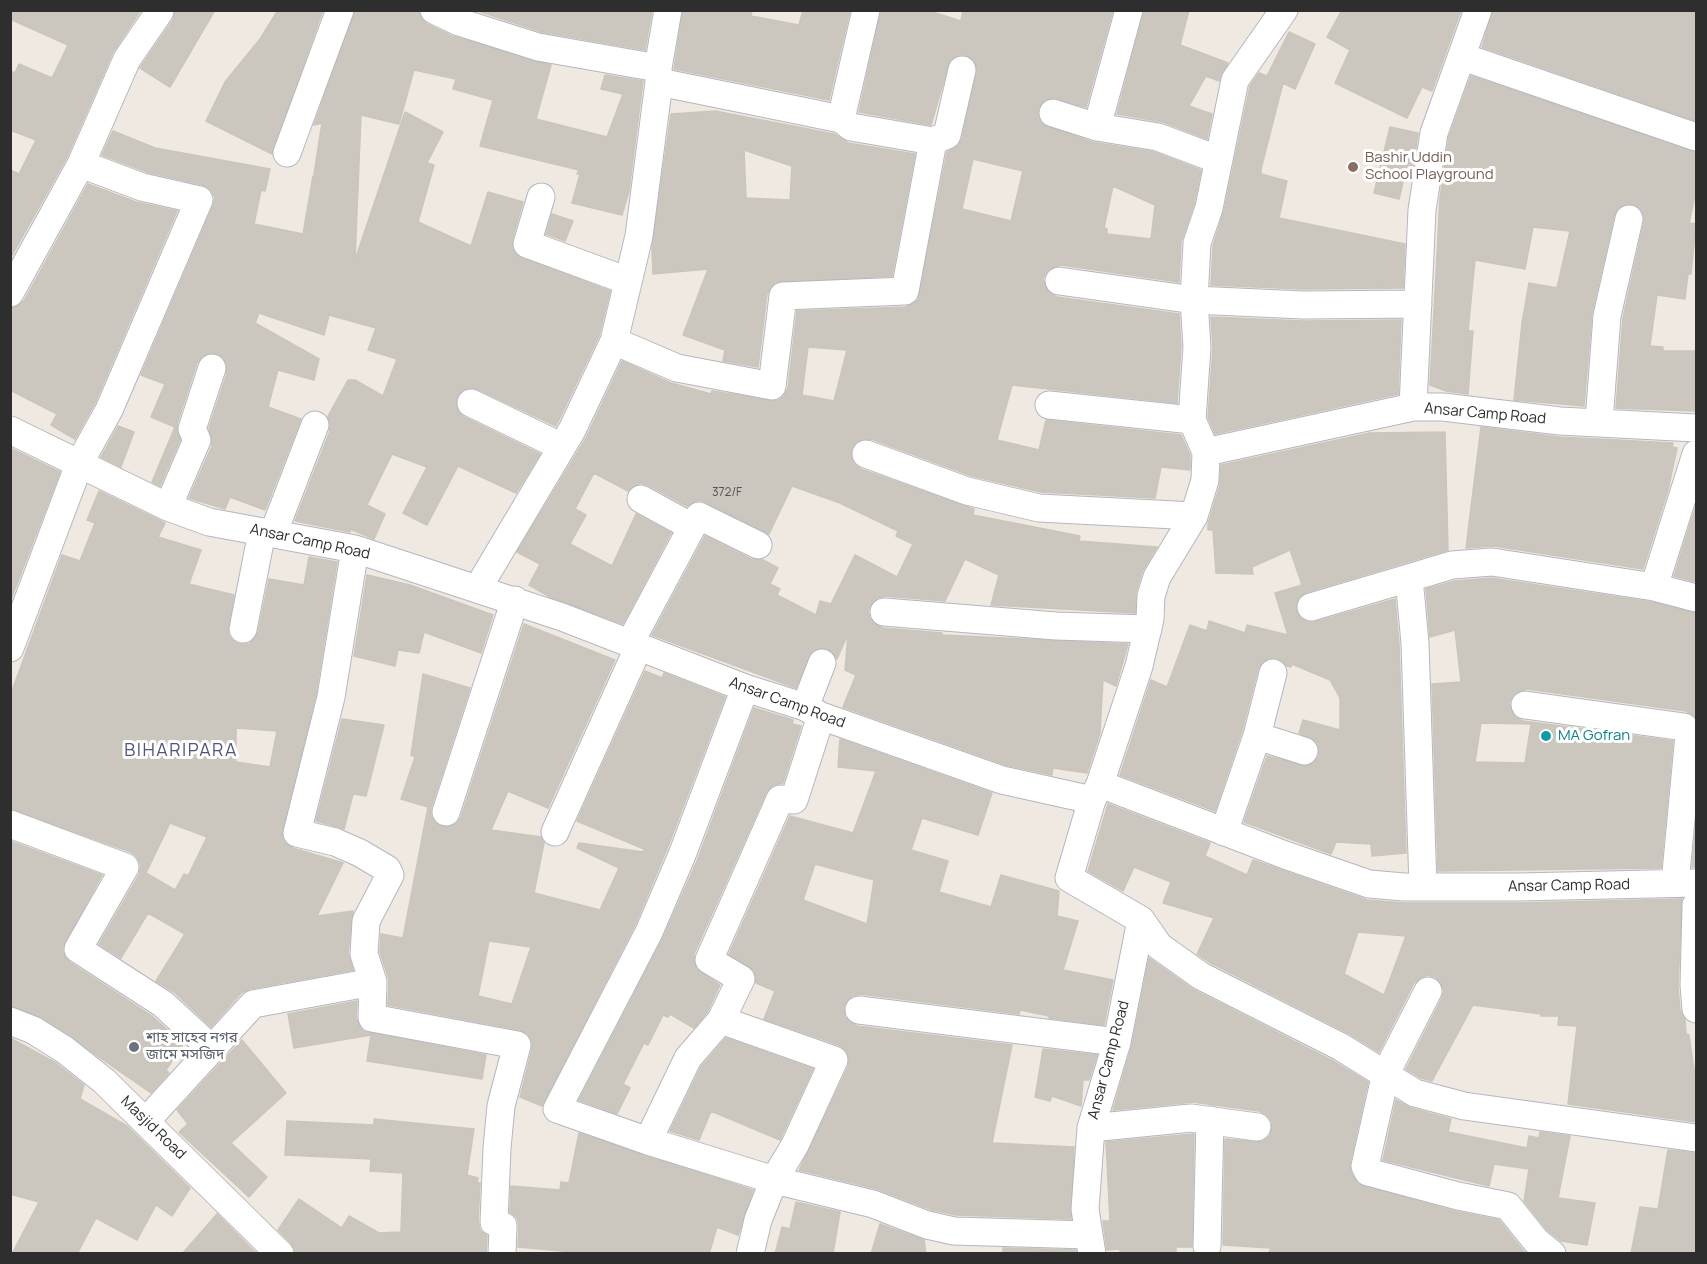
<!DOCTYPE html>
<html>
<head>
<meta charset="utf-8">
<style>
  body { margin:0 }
  #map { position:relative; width:1707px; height:1264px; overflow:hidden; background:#efe9e1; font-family:Manrope,sans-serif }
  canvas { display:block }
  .frame { position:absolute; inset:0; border:12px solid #2e2e2e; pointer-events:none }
</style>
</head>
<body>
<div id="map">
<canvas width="1707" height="1264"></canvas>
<div class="frame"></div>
</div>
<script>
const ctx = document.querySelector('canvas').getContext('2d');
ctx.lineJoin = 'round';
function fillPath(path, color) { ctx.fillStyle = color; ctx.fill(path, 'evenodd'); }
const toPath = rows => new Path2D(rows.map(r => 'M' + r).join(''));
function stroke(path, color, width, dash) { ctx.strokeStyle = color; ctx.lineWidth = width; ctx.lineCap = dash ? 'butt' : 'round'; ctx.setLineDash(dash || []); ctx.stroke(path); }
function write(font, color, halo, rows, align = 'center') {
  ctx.font = font + ' Manrope,"Noto Sans Bengali",sans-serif'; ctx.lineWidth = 6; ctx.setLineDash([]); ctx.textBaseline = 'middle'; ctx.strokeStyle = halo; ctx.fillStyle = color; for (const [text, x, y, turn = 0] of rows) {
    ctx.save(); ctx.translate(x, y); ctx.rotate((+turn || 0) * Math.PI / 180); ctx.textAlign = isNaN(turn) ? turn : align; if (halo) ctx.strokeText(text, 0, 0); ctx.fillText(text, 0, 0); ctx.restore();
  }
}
const building = toPath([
  [10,10,141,10,113,52,67,157,10,259,10,170,19,174,36,140,10,130,10,71,15,73,19,64,52,78,68,45,10,19,10,10],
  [175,10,215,10,170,87,140,68,173,20,175,10],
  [278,10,323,10,272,154,206,121,225,82,260,39,278,10],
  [355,10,418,10,421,18,427,24,452,36,551,65,536,119,607,137,623,94,601,89,605,75,643,81,629,191,622,215,572,203,580,174,577,174,579,170,480,146,493,100,453,89,456,79,414,70,399,124,361,115,355,260,405,112,443,132,427,163,434,165,418,222,471,246,488,192,523,202,512,240,516,255,610,291,599,336,556,426,477,389,463,390,457,397,458,411,464,417,540,454,516,493,458,466,427,525,403,513,427,467,392,454,367,505,385,514,374,539,350,529,350,532,295,521,330,431,328,416,348,380,355,380,383,396,397,359,368,350,376,328,329,315,324,335,259,313,255,323,319,359,314,380,278,370,268,407,301,419,265,510,230,497,225,509,189,498,212,446,209,428,227,373,224,358,216,353,202,356,197,363,177,424,180,440,160,486,152,482,175,427,151,417,165,384,141,375,213,206,215,198,211,190,203,185,147,172,102,155,113,131,155,148,270,169,265,191,261,190,254,224,303,234,313,176,317,176,314,174,322,123,314,125,355,10],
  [475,10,652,10,645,50,542,32,475,10],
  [683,10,752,10,751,16,799,25,803,10,850,10,829,100,674,69,683,10],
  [881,10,926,10,961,21,963,10,1113,10,1086,107,1049,98,1038,108,1038,116,1041,123,1092,142,1154,152,1201,170,1194,204,1181,242,1179,282,1061,265,1047,271,1043,279,1049,293,1057,297,1179,314,1181,347,1177,403,1012,385,997,440,1039,450,1046,420,1181,435,1190,455,1190,470,1161,467,1155,498,1041,492,972,476,871,439,856,442,851,449,854,464,861,469,974,509,973,515,1080,536,1079,541,1157,547,1142,572,1136,592,1135,613,991,605,999,575,965,559,945,601,885,596,877,598,868,610,870,619,883,628,942,633,942,635,1128,644,1116,686,1103,680,1100,733,1087,773,1053,768,1052,775,1006,765,843,707,856,675,845,670,848,634,837,659,827,648,812,651,796,688,652,635,705,536,751,559,763,560,778,568,770,584,780,589,777,595,816,615,820,601,831,604,855,555,897,577,913,544,896,536,898,531,840,503,792,486,769,534,705,502,698,500,687,506,648,485,640,483,628,491,594,473,575,509,586,515,570,544,612,566,636,514,671,533,623,624,550,597,529,585,540,564,517,552,586,438,622,361,671,383,711,394,712,391,777,401,784,396,788,388,797,311,906,307,918,300,947,152,959,145,962,139,977,66,966,55,958,55,950,60,931,125,859,112,881,10],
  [973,159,1023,171,1011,221,962,209,973,159],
  [1113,186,1155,205,1151,239,1107,234,1107,229,1104,228,1113,186],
  [808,347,847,350,834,401,802,395,808,347],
  [1144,10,1189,10,1180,45,1228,63,1219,81,1206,76,1189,106,1212,114,1207,139,1163,122,1117,114,1144,10],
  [1342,10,1461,10,1432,91,1422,87,1407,118,1335,83,1350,50,1327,37,1342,10],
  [1493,10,1696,10,1696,121,1482,47,1493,10],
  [1289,32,1315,44,1295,89,1283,83,1261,169,1261,174,1287,181,1279,218,1405,244,1403,288,1303,289,1211,285,1213,246,1224,211,1250,86,1259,73,1267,76,1289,32],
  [1471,76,1696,152,1696,192,1689,223,1696,224,1691,274,1688,274,1685,299,1657,295,1650,346,1663,347,1663,351,1695,351,1695,411,1616,408,1623,318,1644,222,1640,208,1632,204,1618,208,1614,216,1592,313,1584,406,1514,400,1522,323,1529,283,1557,288,1570,231,1533,227,1525,269,1475,260,1468,331,1473,331,1468,394,1446,391,1430,385,1440,198,1449,137,1471,76],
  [715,111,834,134,848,143,915,154,892,276,775,283,767,294,758,367,723,361,725,350,683,335,708,269,653,274,652,247,671,114,715,111],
  [744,150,792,166,790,200,746,198,744,150],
  [1390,127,1418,133,1413,168,1407,166,1399,199,1374,193,1390,127],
  [88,184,136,202,177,211,95,403,75,439,51,425,57,414,10,390,10,309,24,301,88,184],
  [552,214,573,221,565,241,546,234,552,214],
  [1211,317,1303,321,1401,320,1398,394,1215,434,1208,417,1213,348,1211,317],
  [118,426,134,432,121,467,101,457,118,426],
  [1481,427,1559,437,1673,443,1672,447,1677,448,1668,490,1643,569,1494,546,1466,548,1481,427],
  [1445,432,1448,550,1307,592,1299,597,1296,604,1300,618,1307,622,1315,622,1395,599,1399,644,1406,853,1372,856,1371,844,1336,842,1331,854,1244,822,1267,756,1307,766,1314,763,1319,756,1319,748,1316,741,1299,733,1303,720,1340,730,1340,698,1330,680,1292,664,1291,667,1287,666,1277,658,1268,658,1258,669,1242,731,1215,811,1120,775,1151,680,1167,687,1190,625,1207,631,1209,621,1245,633,1247,625,1288,635,1275,593,1302,585,1290,550,1252,567,1253,574,1216,573,1213,530,1208,530,1208,524,1220,485,1221,465,1370,433,1445,432],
  [10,448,60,472,10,602,10,448],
  [99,491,165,523,158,537,201,550,189,584,234,595,228,634,232,640,239,644,249,644,258,633,269,579,304,585,309,557,337,562,316,694,282,837,286,844,293,848,343,863,317,916,353,911,348,953,353,970,249,989,241,993,211,1027,174,992,156,981,185,934,148,913,121,958,99,944,139,875,141,865,137,857,131,852,10,809,10,696,62,555,80,561,95,523,87,520,99,491],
  [236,728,277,731,270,767,236,762,236,728],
  [170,823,207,837,188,876,184,874,175,890,146,873,170,823],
  [1696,505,1696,582,1674,576,1696,505],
  [367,575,410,585,493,615,481,653,424,632,419,653,398,650,395,666,354,656,367,575],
  [1491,578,1651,602,1696,613,1696,718,1686,711,1527,689,1513,695,1509,703,1515,717,1523,721,1673,741,1661,868,1438,871,1432,684,1461,682,1455,630,1430,637,1426,589,1455,581,1491,578],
  [1481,723,1531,724,1525,763,1475,762,1481,723],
  [524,624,615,660,548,808,508,791,491,830,541,837,544,843,534,893,600,910,619,868,577,848,579,843,643,852,644,849,577,821,645,671,662,678,664,673,725,697,667,849,635,925,542,1106,520,1097,532,1049,532,1041,528,1034,520,1030,388,1005,389,980,380,952,381,934,403,938,428,807,401,799,415,757,411,755,423,674,470,688,431,808,431,816,435,823,449,827,456,824,461,817,524,624],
  [489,941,531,947,512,1004,478,996,489,941],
  [754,708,793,720,792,724,801,726,783,783,773,785,766,793,694,954,696,969,720,985,708,1011,694,1028,670,1014,668,1017,663,1015,648,1045,644,1043,623,1084,630,1088,617,1114,579,1100,663,938,697,861,754,708],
  [342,719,384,725,366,796,353,794,344,829,316,821,342,719],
  [840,739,992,793,978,835,922,818,911,850,948,861,939,892,991,907,1001,875,1059,891,1057,916,1078,921,1063,970,1113,980,1104,1025,1049,1018,1049,1016,1020,1010,1019,1014,861,994,852,996,844,1007,845,1017,857,1026,1012,1045,992,1143,1074,1147,1071,1219,956,1215,932,1210,877,1189,799,1170,848,1067,849,1057,846,1050,839,1045,764,1019,775,991,756,983,754,970,729,954,790,816,853,833,876,771,838,767,840,739],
  [815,864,874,880,867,924,803,900,815,864],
  [1108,804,1210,843,1205,856,1247,875,1253,860,1367,900,1404,903,1519,903,1682,899,1678,986,1680,1010,1685,1020,1686,1034,1689,1035,1696,1083,1696,1122,1568,1104,1577,1026,1558,1025,1559,1016,1541,1016,1541,1014,1473,1005,1432,1081,1421,1078,1406,1069,1442,998,1444,990,1436,977,1427,975,1414,983,1379,1052,1348,1033,1209,962,1197,954,1214,918,1163,903,1171,882,1134,867,1123,891,1088,871,1108,804],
  [1358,932,1406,936,1384,995,1344,974,1358,932],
  [1696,823,1696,867,1692,867,1696,823],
  [10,841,102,875,62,949,69,962,153,1017,183,1044,166,1070,169,1073,151,1093,41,1017,10,1006,10,841],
  [1149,958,1194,990,1333,1061,1368,1082,1350,1163,1351,1173,1358,1184,1454,1211,1499,1220,1526,1254,1268,1254,1271,1248,1223,1245,1225,1139,1262,1142,1270,1136,1272,1122,1267,1115,1259,1111,1193,1102,1113,1110,1132,1045,1149,958],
  [357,1001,356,1018,363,1031,486,1055,482,1079,367,1061,371,1035,294,1048,288,1014,357,1001],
  [10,1038,56,1063,84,1085,80,1099,127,1126,190,1188,172,1216,156,1205,137,1240,96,1218,77,1254,12,1254,39,1202,10,1194,10,1038],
  [726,1038,813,1069,780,1140,711,1111,699,1140,670,1131,701,1067,726,1038],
  [242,1040,286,1093,231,1143,267,1177,249,1197,179,1132,188,1124,177,1110,242,1040],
  [1043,1049,1097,1055,1089,1080,1083,1080,1081,1106,1052,1096,1050,1101,1035,1097,1043,1049],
  [1396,1100,1411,1108,1451,1119,1448,1132,1527,1148,1529,1136,1539,1138,1540,1132,1570,1136,1558,1198,1595,1203,1587,1245,1561,1241,1547,1230,1524,1201,1529,1169,1494,1164,1489,1186,1383,1160,1396,1100],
  [374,1119,474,1129,467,1175,478,1178,477,1183,480,1183,478,1221,480,1230,487,1236,486,1254,295,1254,291,1243,278,1230,299,1199,342,1228,349,1216,379,1233,401,1232,403,1173,370,1171,371,1159,285,1155,287,1121,374,1125,374,1119],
  [579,1133,753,1190,738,1235,717,1227,709,1254,595,1254,518,1247,519,1226,517,1218,510,1212,511,1186,560,1190,561,1182,569,1183,579,1133],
  [1194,1134,1192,1247,1176,1247,1176,1254,1120,1254,1120,1249,1107,1250,1103,1221,1110,1221,1106,1142,1194,1134],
  [1668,1150,1696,1153,1696,1254,1631,1254,1640,1207,1658,1209,1668,1150],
  [796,1202,840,1212,833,1254,775,1254,782,1227,790,1229,796,1202],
  [217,1214,257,1254,182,1254,217,1214],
  [880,1224,924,1240,926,1254,871,1254,880,1224],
  [1003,1248,1076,1250,1076,1254,1003,1254,1003,1248]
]);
fillPath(building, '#cbc7bf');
stroke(building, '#cbc5ba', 1.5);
const street = toPath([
  [434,10,459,22,538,47,658,68],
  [1463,57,1696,137],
  [1053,113,1097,127,1158,137,1219,160],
  [841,119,866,10],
  [1097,127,1129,10],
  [933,141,947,135,962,70],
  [287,153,340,10],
  [541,197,527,244,628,281],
  [1059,281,1194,300,1303,305,1418,304],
  [10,293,81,164,127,59,160,11],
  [614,341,677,368,772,386,783,296,905,291,933,141,851,127,841,119,659,82],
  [471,403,562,447],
  [1049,405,1192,420],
  [1413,407,1422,210,1434,133,1478,10],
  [1599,421,1607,316,1629,219],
  [10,430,168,507,209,522,355,549,562,617,745,688,805,707,821,716,1002,780,1092,800,1069,878,1141,920,1117,1042,1091,1128,1085,1209,1092,1254],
  [1206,452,1413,407,1443,407,1560,421,1696,428],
  [866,454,967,491,1039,508,1194,516],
  [1696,454,1654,587,1696,598],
  [641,499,692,527,699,516,758,545],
  [168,507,197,440,192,429,212,368],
  [273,534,315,425],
  [355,549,331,697,297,833,335,842,360,853,387,869,390,875,366,921,364,954,373,982,372,1018,517,1045,501,1106,497,1148,494,1222,503,1226,502,1254],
  [1409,578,1452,565,1492,562,1654,587],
  [478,588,572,430,614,341,639,236,659,82,658,68,668,10],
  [1311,607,1409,578,1415,643,1423,887],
  [884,612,1056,626,1148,629],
  [243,629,262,532],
  [630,643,692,527],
  [10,648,80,462,109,410,199,200,142,187,81,164],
  [745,688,682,855,649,932,557,1109,648,1141,774,1180,873,1204,927,1225,954,1231,1088,1235],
  [1525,705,1684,727,1689,735,1675,883],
  [805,707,822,663],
  [1257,736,1273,673],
  [1100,784,1285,855,1369,884,1404,887,1519,887,1696,883],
  [1092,800,1100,784,1139,666,1150,619,1151,596,1157,577,1194,516,1205,480,1206,452,1192,420,1197,347,1194,300,1197,243,1209,208,1235,80,1284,10],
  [446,812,515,600],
  [10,824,125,867,78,949,163,1004,212,1049],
  [555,832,639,646],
  [1224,832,1257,736,1304,751],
  [1696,905,1694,985,1696,1009],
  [1141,920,1159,946,1201,976,1341,1047,1415,1093,1464,1106,1696,1138],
  [1428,991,1386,1073,1365,1166,1368,1172,1458,1196,1508,1206,1536,1241,1552,1254],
  [859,1010,1117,1042],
  [721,1020,834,1060,795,1145,774,1180,758,1220,750,1254],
  [10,1021,33,1030,65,1050,104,1081,280,1254],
  [146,1121,253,1004,373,982],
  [1091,1128,1191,1118,1257,1127],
  [648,1141,688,1058,721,1020,741,979,709,960,780,799,794,800,821,716],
  [1207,1246,1210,1120]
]);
stroke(street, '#b4b7c1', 29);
stroke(street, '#fff', 27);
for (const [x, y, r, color] of [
  [1353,167,6,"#8d6e63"],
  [1546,736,6,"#0f9aa8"],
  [134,1047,6,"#6b7280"]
]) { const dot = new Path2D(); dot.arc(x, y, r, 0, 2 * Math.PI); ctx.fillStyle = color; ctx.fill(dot); stroke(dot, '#fff', 2); }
write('12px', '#555452', null, [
  ["372/F",727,493]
]);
write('15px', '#785e54', '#fff', [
  ["Bashir Uddin",1365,158],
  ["School Playground",1365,175]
], 'left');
write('15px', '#2e2e2e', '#fff', [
  ["Ansar Camp Road",1485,414,5],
  ["Ansar Camp Road",310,542,12],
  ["Ansar Camp Road",787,703,20],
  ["Ansar Camp Road",1569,886,-1],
  ["Ansar Camp Road",1109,1060,-75],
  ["Masjid Road",153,1128,44]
]);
write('15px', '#0d838f', '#fff', [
  ["MA Gofran",1558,736]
], 'left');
write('15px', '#5b616d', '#fff', [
  ["শাহ সাহেব নগর",146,1038],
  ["জামে মসজিদ",146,1055]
], 'left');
ctx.letterSpacing = '1.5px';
write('18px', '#4d5680', '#fff', [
  ["BIHARIPARA",181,751]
]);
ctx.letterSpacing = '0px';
</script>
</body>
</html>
